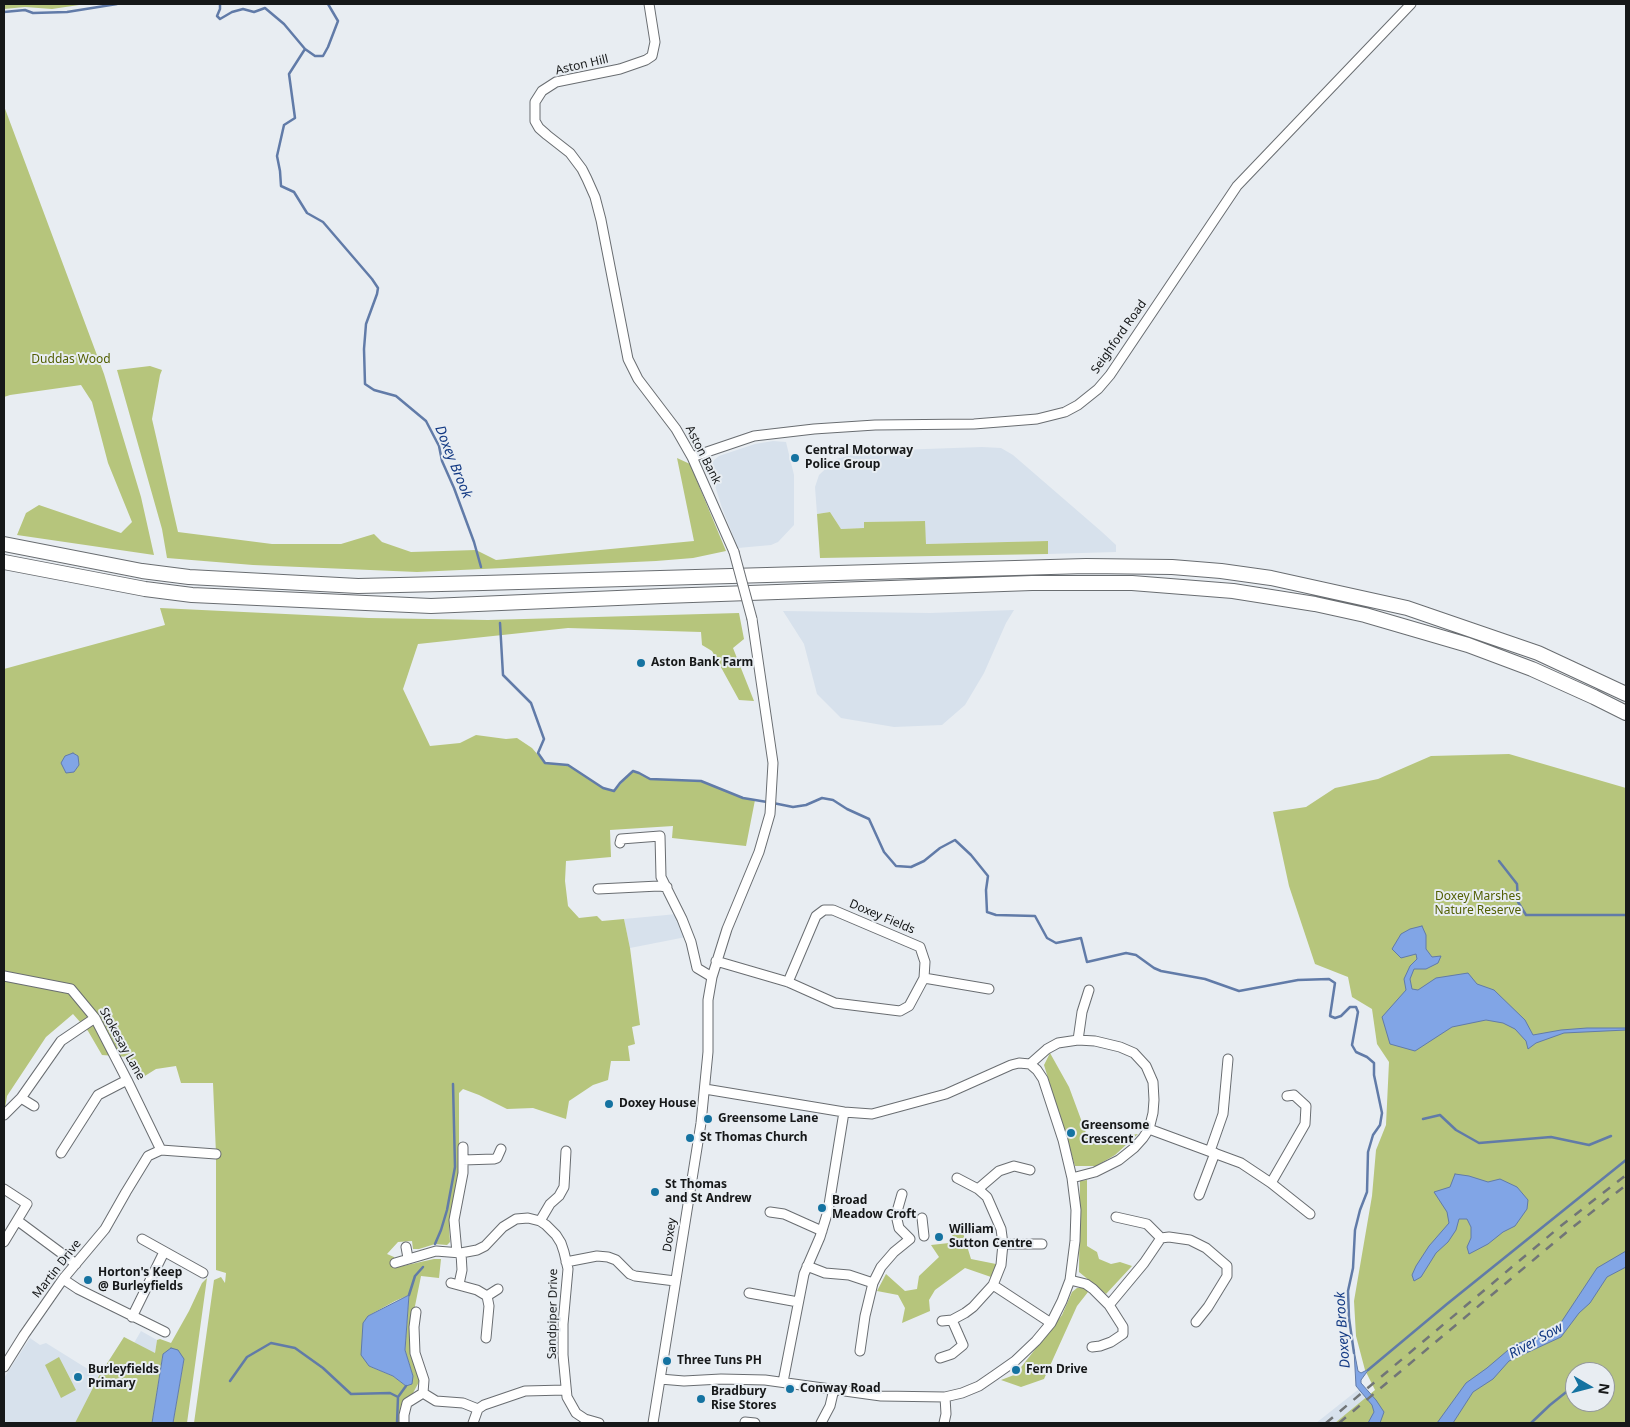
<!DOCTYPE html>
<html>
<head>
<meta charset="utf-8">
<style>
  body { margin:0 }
  #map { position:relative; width:1630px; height:1427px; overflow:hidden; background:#e8edf2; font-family:"Noto Sans",sans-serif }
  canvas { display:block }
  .frame { position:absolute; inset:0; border:5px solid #161819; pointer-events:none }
  .north { position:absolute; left:1565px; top:1362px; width:50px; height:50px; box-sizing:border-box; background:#e8edf2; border:1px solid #94989b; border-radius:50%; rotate:98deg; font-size:14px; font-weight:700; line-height:20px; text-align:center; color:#161819 }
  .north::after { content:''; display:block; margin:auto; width:18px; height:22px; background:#1573a1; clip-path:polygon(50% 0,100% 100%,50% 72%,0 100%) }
</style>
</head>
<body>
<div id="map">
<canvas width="1630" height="1427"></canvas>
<div class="frame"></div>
<div class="north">N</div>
</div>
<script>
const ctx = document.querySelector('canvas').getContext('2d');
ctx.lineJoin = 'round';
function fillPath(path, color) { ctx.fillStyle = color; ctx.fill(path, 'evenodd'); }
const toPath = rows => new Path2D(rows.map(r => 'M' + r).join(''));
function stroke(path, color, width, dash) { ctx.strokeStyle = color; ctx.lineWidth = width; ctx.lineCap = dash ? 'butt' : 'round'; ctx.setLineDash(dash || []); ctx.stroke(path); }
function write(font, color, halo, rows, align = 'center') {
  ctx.font = font + ' "Noto Sans",sans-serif'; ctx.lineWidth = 4; ctx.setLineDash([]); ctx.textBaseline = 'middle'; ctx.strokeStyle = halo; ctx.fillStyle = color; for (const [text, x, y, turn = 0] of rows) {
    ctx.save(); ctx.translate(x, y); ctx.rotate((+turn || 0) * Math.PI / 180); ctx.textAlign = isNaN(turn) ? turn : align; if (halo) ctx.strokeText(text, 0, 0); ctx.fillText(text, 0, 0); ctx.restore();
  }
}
fillPath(toPath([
  [773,441,786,442,794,475,794,525,778,542,771,545,738,548,722,508,712,476,711,467,713,461,719,456,755,444],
  [982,447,1001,448,1013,455,1102,532,1116,545,1116,552,1048,554,1048,541,926,544,924,521,864,522,864,528,841,529,830,512,817,514,815,487,819,475,836,459,869,451],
  [1014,610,1006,623,984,673,965,705,942,725,894,727,841,718,817,694,804,644,783,611,930,613],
  [677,914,686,937,630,948,624,919],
  [141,1331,157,1340,143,1423,4,1423,4,1378,30,1338,40,1345,46,1343,99,1376,124,1337,134,1343],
  [1359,1389,1372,1405,1351,1423,1316,1423]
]), '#d7e1ec');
fillPath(toPath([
  [4,4,86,4,52,9,25,7,4,9],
  [4,106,104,374,141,497,154,555,17,535,26,513,39,505,121,533,132,522,108,463,92,402,81,385,10,395,4,397],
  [150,366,162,370,160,375,152,419,178,532,272,544,341,544,374,534,382,542,411,552,476,550,496,560,694,541,677,458,690,464,726,551,693,558,656,561,417,572,253,565,167,558,162,529,117,370],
  [830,512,841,529,864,528,864,522,925,521,926,544,1048,541,1048,554,820,558,817,514],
  [160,608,369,618,488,620,739,613,744,639,733,648,754,701,739,700,712,651,702,645,701,632,568,628,418,644,403,689,430,746,460,743,476,735,506,739,517,738,532,748,545,763,568,765,603,788,614,791,633,771,639,773,650,779,701,781,743,798,755,800,746,846,672,838,673,826,610,830,611,857,566,861,565,881,568,906,579,918,597,916,602,921,624,919,630,948,640,1025,632,1027,635,1044,628,1046,630,1061,611,1061,608,1080,593,1085,569,1101,566,1119,533,1108,507,1109,479,1095,463,1089,459,1093,459,1168,449,1224,450,1242,447,1245,435,1244,419,1249,413,1249,412,1241,398,1242,387,1254,394,1257,398,1267,434,1259,441,1259,439,1278,421,1276,413,1316,421,1378,412,1395,402,1423,194,1423,214,1280,221,1277,225,1283,226,1273,216,1270,216,1154,213,1083,181,1083,176,1066,156,1069,140,1079,129,1057,102,1055,88,1031,73,1014,46,1037,7,1096,4,1115,4,669,165,625],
  [409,1295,405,1350,413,1376,406,1386,393,1376,369,1366,368,1316,395,1301],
  [1509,754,1626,788,1626,1423,1335,1423,1375,1390,1365,1370,1356,1336,1354,1301,1372,1196,1376,1150,1386,1125,1389,1062,1377,1044,1372,1009,1352,997,1348,977,1315,964,1289,886,1273,812,1306,807,1335,788,1378,779,1431,756],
  [1575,1372,1605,1372,1605,1402,1575,1402],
  [1050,1053,1069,1087,1089,1141,1138,1134,1115,1155,1096,1166,1075,1166,1044,1065],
  [1087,1180,1087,1246,1097,1252,1099,1259,1111,1264,1120,1262,1132,1266,1106,1294,1079,1272,1080,1181],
  [954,1232,963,1233,971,1259,996,1264,991,1277,965,1268,935,1290,929,1300,930,1311,902,1323,905,1308,898,1295,877,1291,886,1274,905,1291,917,1289,919,1276,939,1257,931,1245,949,1243],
  [207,1278,187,1423,173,1423,184,1359,163,1354,152,1423,75,1423,99,1376,124,1337,155,1353,157,1340,160,1339,171,1343,189,1311,202,1283],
  [1077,1288,1084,1288,1088,1292,1077,1306,1044,1379,1021,1387,1001,1380,1014,1375,1022,1366,1062,1315,1072,1292],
  [59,1357,76,1390,61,1398,45,1365]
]), '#b6c57c');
const water = toPath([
  [73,753,78,756,79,765,74,772,66,773,61,763,65,756,73,753],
  [1422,926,1426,935,1426,949,1432,957,1441,956,1438,963,1426,969,1414,969,1410,979,1412,989,1418,990,1436,978,1468,973,1477,984,1494,990,1525,1020,1533,1035,1561,1030,1587,1028,1626,1028,1626,1030,1564,1033,1536,1043,1528,1049,1526,1041,1515,1029,1503,1023,1486,1020,1452,1027,1415,1051,1390,1044,1382,1017,1406,990,1404,979,1410,966,1417,959,1416,954,1401,958,1392,949,1401,934,1410,929,1422,926],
  [1455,1174,1469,1176,1488,1182,1500,1179,1517,1187,1528,1200,1527,1209,1515,1226,1503,1232,1488,1244,1469,1254,1467,1247,1471,1238,1471,1227,1467,1219,1459,1219,1456,1230,1448,1242,1436,1253,1421,1277,1414,1281,1412,1275,1416,1266,1429,1246,1449,1223,1447,1212,1434,1192,1450,1187,1455,1174],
  [1626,1251,1626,1267,1607,1277,1590,1303,1579,1313,1561,1337,1509,1361,1493,1379,1473,1392,1453,1423,1437,1423,1466,1383,1487,1368,1514,1345,1551,1331,1562,1321,1597,1268,1626,1251],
  [409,1295,405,1350,413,1376,412,1384,406,1386,393,1376,369,1366,361,1355,363,1323,368,1316,409,1295],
  [171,1348,178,1350,184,1359,173,1423,152,1423,163,1354,171,1348],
  [1354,1350,1358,1371,1361,1373,1369,1369,1361,1380,1361,1383,1376,1400,1384,1412,1380,1423,1368,1423,1374,1412,1372,1405,1356,1386,1354,1350]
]);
fillPath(water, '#81a5e6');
stroke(water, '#617ba8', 1);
stroke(toPath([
  [220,4,220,9,217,16,220,19,232,12,243,9,254,12,265,8,284,24,305,49],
  [328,4,338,21,328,47,323,56,315,56,305,49,289,74,295,118,284,125,277,156,280,171,281,186,294,192,307,213,323,222,372,279,378,288,377,294,366,324,364,349,365,384,374,390,396,396,426,421,439,446,442,461,454,488,474,542,481,567],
  [4,12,25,10,33,13,67,12,117,4],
  [500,623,503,675,531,703,544,739,538,753,545,763,568,765,603,788,614,791,620,783,633,771,639,773,650,779,701,781,743,798,767,802],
  [773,803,793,807,806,805,822,798,833,800,847,809,869,819,884,852,896,866,911,867,924,861,940,848,955,840,971,855,988,876,986,890,987,912,996,915,1035,916,1047,938,1056,943,1081,938,1087,962,1126,953,1136,955,1154,968,1161,971,1205,979,1239,991,1298,980,1329,979,1335,983,1330,1016,1335,1018,1341,1016,1350,1007,1356,1007,1358,1012,1352,1045,1356,1052,1367,1057,1374,1063,1374,1075,1382,1113,1380,1125,1373,1135,1368,1152,1367,1192,1360,1210,1355,1230,1353,1268,1348,1291,1349,1318,1354,1353],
  [1499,861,1517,884,1518,902,1526,915,1626,915],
  [1423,1119,1440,1115,1456,1130,1479,1143,1551,1137,1589,1145,1611,1136],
  [435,1244,441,1230,447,1210,455,1167,453,1084],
  [409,1295,415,1276,423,1267],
  [1368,1370,1447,1304,1626,1160],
  [230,1381,247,1357,271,1343,295,1348,323,1368,351,1394,390,1393,398,1397],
  [397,1423,398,1397,406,1386],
  [1531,1423,1550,1405,1575,1385]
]), '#617ba8', 2.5);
const minor = toPath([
  [649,4,655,42,652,56,646,60,620,69,556,82,542,91,535,102,535,121,539,128,547,135,570,153,582,169,587,179,595,197,601,220,628,359,638,379,676,429,692,457,734,552],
  [692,457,754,436,814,429,875,425,974,424,1037,419,1065,412,1078,405,1098,389,1110,375,1237,186,1411,4],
  [620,843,621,839,660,836,661,877,682,919,691,942,697,968,712,977],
  [598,889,659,886,667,887],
  [716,961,788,982,835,1003,900,1011,909,1006,924,978,989,989],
  [4,976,71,989,95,1018,127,1080,161,1150],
  [788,982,816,916,824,910,833,910,920,947,925,962,924,978],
  [1078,1040,1082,1012,1089,990],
  [1030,1064,1047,1049,1058,1043,1078,1040,1095,1041,1120,1047,1134,1053,1146,1066,1153,1082,1154,1100,1153,1113,1149,1129,1143,1138,1134,1148,1119,1160,1095,1172,1072,1178],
  [21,1098,34,1106],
  [4,1115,21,1098,61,1041,95,1018],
  [1149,1129,1241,1163,1271,1183,1310,1214],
  [1210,1151,1223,1114,1228,1059],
  [61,1153,98,1095,127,1080],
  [463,1160,494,1159,497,1158,501,1149],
  [957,1178,978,1189,987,1197,1001,1229,1003,1244,1002,1254,1001,1265,993,1285,1051,1323],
  [1271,1183,1305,1124,1306,1106,1294,1095,1287,1096],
  [4,1189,27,1204,4,1242],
  [978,1189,999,1171,1014,1166,1030,1170],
  [1199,1195,1215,1153],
  [770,1212,784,1214,822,1231],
  [1116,1217,1147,1224,1161,1238],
  [922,1218,924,1236],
  [18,1221,76,1264],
  [540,1221,550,1204,559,1196,564,1187,566,1151],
  [142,1239,203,1273],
  [1003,1244,1042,1244],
  [406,1247,408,1258],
  [457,1253,454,1220,463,1173,463,1147],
  [566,1262,597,1256,608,1257,616,1260,630,1274,635,1276,675,1281],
  [395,1263,436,1251,461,1253,477,1250,485,1246,503,1227,516,1219,528,1218,540,1221,546,1225,556,1235,561,1243,564,1252,568,1269,563,1324,563,1355,567,1397,576,1413,585,1419,599,1423],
  [807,1266,825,1273,849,1275,873,1283,881,1267,894,1252,910,1239,899,1228,896,1215,902,1194],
  [63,1279,78,1289,165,1332],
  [1070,1280,1086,1284,1093,1289,1109,1305,1123,1327,1123,1334,1111,1342,1100,1346,1092,1347],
  [451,1283,477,1290,487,1296,489,1306,486,1338],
  [459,1284,462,1270,461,1253],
  [749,1293,798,1302],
  [487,1296,498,1289],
  [1109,1305,1144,1263,1161,1238,1169,1237,1190,1240,1206,1248,1227,1266,1227,1276,1208,1307,1196,1322],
  [132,1317,164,1252],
  [942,1321,952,1320,965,1313,973,1307,993,1285],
  [860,1351,865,1316,873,1283],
  [940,1358,952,1354,963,1345,952,1320],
  [4,1367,24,1335,63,1279,105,1229,126,1192,148,1156,161,1150,216,1154],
  [660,1379,684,1381,721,1379,765,1380,881,1396,945,1397,962,1393,979,1386,995,1375,1015,1361,1036,1341,1051,1323,1062,1301,1070,1280,1075,1241,1076,1210,1072,1178,1063,1140,1043,1079,1037,1070,1030,1064,1019,1063,1011,1065,946,1094,872,1114,844,1112,705,1089],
  [783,1382,804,1274,820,1237,828,1211,844,1112],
  [423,1393,436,1401,463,1403,478,1409,484,1405,525,1391,565,1390],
  [745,1422,755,1423],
  [404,1423,404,1415,407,1403,423,1393,424,1380,415,1353,414,1327,416,1312],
  [473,1423,478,1409],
  [653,1423,701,1123,708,1052,708,1000,712,977,727,929,759,852,770,814,773,763,752,619],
  [821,1423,830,1406,834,1389],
  [944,1423,946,1414,945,1397]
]);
const highway = toPath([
  [4,544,142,571,189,577,358,586,483,583,1086,566,1172,567,1221,571,1271,578,1407,608,1538,653,1626,694],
  [4,562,145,589,192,595,431,606,664,596,1032,583,1132,583,1233,591,1315,604,1365,615,1468,645,1532,669,1594,697,1626,713]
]);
stroke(minor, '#696d71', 11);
stroke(highway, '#696d71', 16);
stroke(minor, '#fff', 9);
stroke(highway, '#fff', 14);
stroke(toPath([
  [1326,1423,1562,1225,1626,1175],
  [1339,1423,1568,1231,1626,1185]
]), '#717577', 2.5, [9, 9]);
const minorBridge = toPath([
  [734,552,752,619]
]);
stroke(minorBridge, '#696d71', 11, []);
stroke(minorBridge, '#fff', 9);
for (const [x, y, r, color] of [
  [795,458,5,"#1573a1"],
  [641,663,5,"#1573a1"],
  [609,1104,5,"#1573a1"],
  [708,1119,5,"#1573a1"],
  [1071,1133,5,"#1573a1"],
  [690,1138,5,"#1573a1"],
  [655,1192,5,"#1573a1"],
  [822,1208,5,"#1573a1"],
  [939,1237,5,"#1573a1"],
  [88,1280,5,"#1573a1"],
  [667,1361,5,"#1573a1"],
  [1016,1370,5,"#1573a1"],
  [78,1377,5,"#1573a1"],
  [790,1389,5,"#1573a1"],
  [701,1399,5,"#1573a1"]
]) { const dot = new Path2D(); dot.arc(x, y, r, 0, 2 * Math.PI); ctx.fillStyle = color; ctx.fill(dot); stroke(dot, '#e8edf2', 2); }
write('12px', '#161819', '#e8edf2', [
  ["Aston Hill",582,65,-13],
  ["Seighford Road",1119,337,-55],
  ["Aston Bank",703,455,63],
  ["Doxey Fields",882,917,23],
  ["Stokesay Lane",122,1044,61],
  ["Doxey",670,1235,-81],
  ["Martin Drive",57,1269,-52],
  ["Sandpiper Drive",553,1314,-89]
]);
write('12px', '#525f03', '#e8edf2', [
  ["Duddas Wood",71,360],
  ["Doxey Marshes",1478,897],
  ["Nature Reserve",1478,911]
]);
write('bold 12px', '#161819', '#e8edf2', [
  ["Central Motorway",805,451],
  ["Police Group",805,465],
  ["Aston Bank Farm",651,663],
  ["Doxey House",619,1104],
  ["Greensome Lane",718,1119],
  ["Greensome",1081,1126],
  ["Crescent",1081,1140],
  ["St Thomas Church",700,1138],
  ["St Thomas",665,1185],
  ["and St Andrew",665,1199],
  ["Broad",832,1201],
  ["Meadow Croft",832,1215],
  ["William",949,1230],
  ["Sutton Centre",949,1244],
  ["Horton's Keep",98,1273],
  ["@ Burleyfields",98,1287],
  ["Three Tuns PH",677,1361],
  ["Burleyfields",88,1370],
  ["Primary",88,1384],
  ["Fern Drive",1026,1370],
  ["Conway Road",800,1389],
  ["Bradbury",711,1392],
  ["Rise Stores",711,1406]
], 'left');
write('italic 14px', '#133a84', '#e8edf2', [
  ["Doxey Brook",453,462,68],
  ["Doxey Brook",1343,1330,-94],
  ["River Sow",1536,1341,-29]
]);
</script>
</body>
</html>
